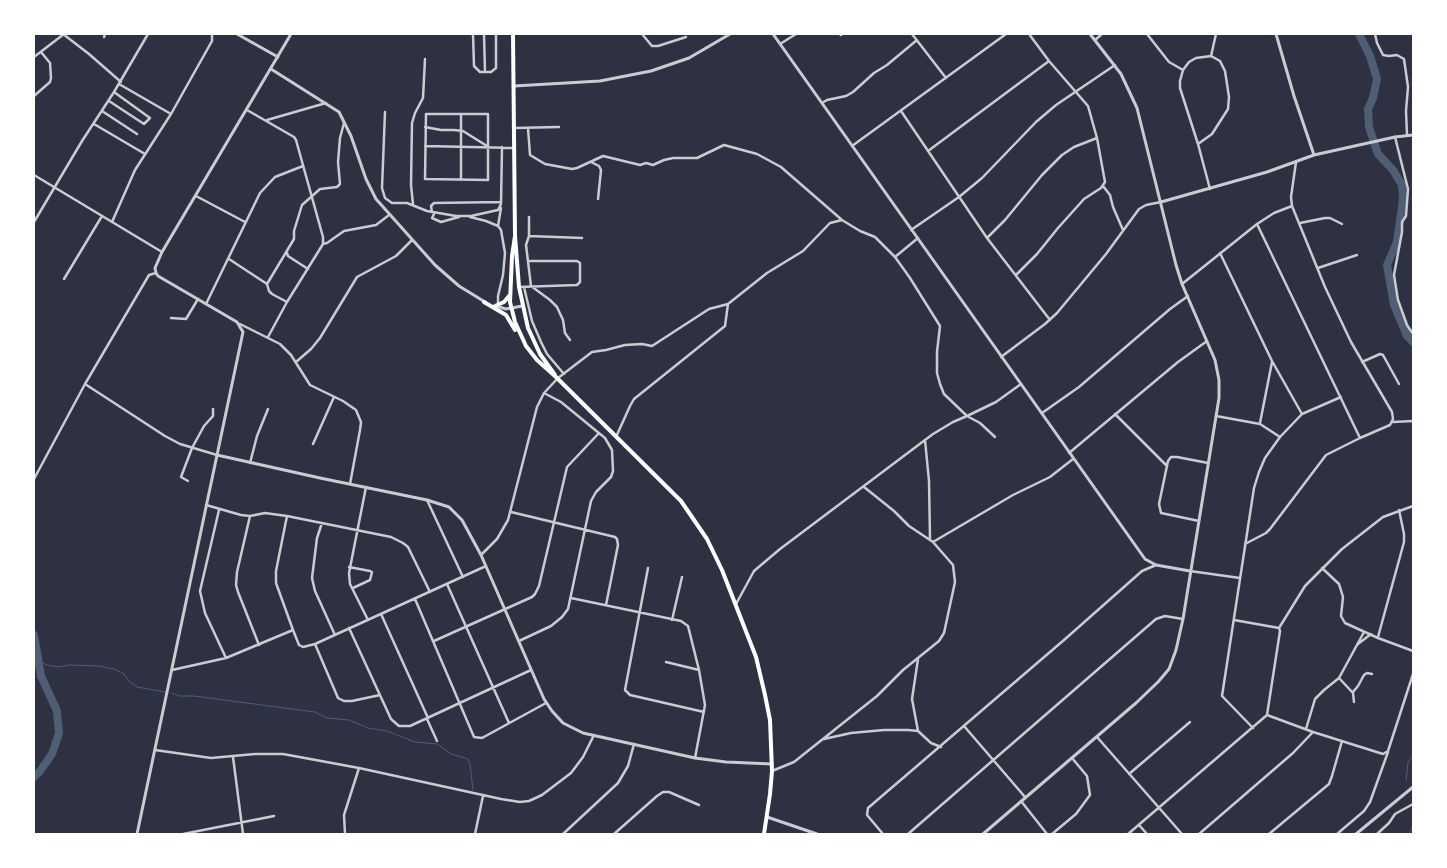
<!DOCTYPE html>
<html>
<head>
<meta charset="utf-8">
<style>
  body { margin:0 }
  #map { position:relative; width:1447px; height:868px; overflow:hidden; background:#2d3142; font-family:"Roboto Serif",serif }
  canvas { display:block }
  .frame { position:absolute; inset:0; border:35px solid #fff; pointer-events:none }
</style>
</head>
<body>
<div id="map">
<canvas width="1447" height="868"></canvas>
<div class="frame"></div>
</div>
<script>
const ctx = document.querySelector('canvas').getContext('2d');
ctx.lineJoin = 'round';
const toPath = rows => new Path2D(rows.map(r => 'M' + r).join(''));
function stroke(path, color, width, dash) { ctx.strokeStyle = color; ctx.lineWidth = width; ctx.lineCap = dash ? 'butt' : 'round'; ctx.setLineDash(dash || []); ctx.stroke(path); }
stroke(toPath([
  [38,661,47,665,58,667,70,665,98,666,114,669,123,673,129,681,137,687,165,692],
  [172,693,179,696,194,696,315,712,327,718,349,720,368,728,387,731,415,742,437,744,451,754,468,759,470,764,473,790],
  [1406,781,1408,762,1413,755],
  [1409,834,1413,825]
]), '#4f5d75', 1);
stroke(toPath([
  [1359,34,1370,56,1377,79,1373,98,1368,109,1369,127,1378,154,1393,170,1402,185,1403,199,1397,242,1387,265,1394,305,1407,336,1413,342],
  [34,635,41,676,57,711,59,733,52,754,40,771,34,777]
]), '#4f5d75', 8);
stroke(toPath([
  [63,34,89,54,121,82],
  [473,34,474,66,480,72,491,72,496,68,496,34],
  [484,34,485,72],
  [642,34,652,46,658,46,686,37],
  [840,34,841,35],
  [912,34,946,78],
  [1147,34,1169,62,1183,70],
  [1375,34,1377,43,1383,55,1389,56,1397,55,1404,59,1408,87,1406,111,1407,135],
  [104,37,105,34],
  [1095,40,1102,34],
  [780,44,796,34],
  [1211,56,1216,34],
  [34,57,64,34],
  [119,84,171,114],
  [34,96,50,82,51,78,50,63,41,52],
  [109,101,144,124,150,118,114,92],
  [822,103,827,100,846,96,853,92,874,73,887,65,917,40],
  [247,110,294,137,296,140,323,237,323,244,287,302,268,337],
  [102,111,137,134],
  [901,111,987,238,1050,320],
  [385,112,382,188,385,198,392,203,407,203,427,211,456,216,471,216,498,210,501,204,502,147],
  [426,114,488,114,488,180,425,179,426,114],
  [267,120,326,103],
  [94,124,145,154],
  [425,127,441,130,454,130,463,131,487,146],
  [514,128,559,127],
  [528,128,530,155,545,164,572,169,577,168,603,156,640,165,646,163,653,165,664,160,673,158,697,158,724,145,757,154,781,167,842,220,860,231,875,237,895,257,910,278,940,326,937,352,937,373,940,384,944,394,967,416,996,402,1021,384],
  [1395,137,1408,189,1406,216,1402,222,1402,232,1394,275,1398,300,1407,325,1413,334],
  [1198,144,1212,134,1228,109,1229,97,1225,71,1220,61,1211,56,1196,58,1189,62,1183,70,1180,81,1180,88,1198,144,1210,189],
  [425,146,514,148],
  [852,146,1006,34],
  [928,151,1049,61],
  [591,162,599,166,601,170,598,199],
  [34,175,162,252],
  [461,180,461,114],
  [1103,186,1110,195,1113,207,1123,230],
  [196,196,245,222],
  [413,204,411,185,412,123,415,113,423,98,425,59],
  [432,212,431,206,434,203,501,202],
  [434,214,432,218,441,222,459,217],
  [470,217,486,221,498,226,501,230,505,253,503,275,498,296,498,305],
  [529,217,529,236,526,245,531,286,550,300,557,307,563,320,565,333,570,340],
  [34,222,82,141,114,92,148,34],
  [112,222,135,170,171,114,212,41,212,34],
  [1300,223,1325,218,1330,218,1342,224],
  [1257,224,1360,438],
  [498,226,501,208],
  [911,230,959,197,982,178,1036,122,1056,105,1115,65],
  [529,236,582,238],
  [987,238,1005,220,1042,175,1062,155,1074,147,1097,138],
  [323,244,327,243,344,231,376,225,389,215],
  [287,253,288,256,308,269],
  [1220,253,1272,361,1302,414],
  [895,257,918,238],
  [229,259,267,284],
  [1318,268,1357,255],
  [1016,275,1037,254,1058,228,1084,199,1101,188,1105,182,1097,138,1088,106,1049,61,1029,34],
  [64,279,102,216],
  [1182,284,1257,224,1274,213,1292,206],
  [519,287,577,285,580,282,580,263,577,261,528,261],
  [524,287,532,321,541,342,547,354,564,374],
  [287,302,272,294,269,291,267,284,294,239,294,231,302,205,320,189,337,187,340,184,338,162,340,138,344,123],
  [206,304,260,193,275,177,303,166],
  [171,318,186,319,198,299],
  [240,324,280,344,291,355,310,385,343,401,356,410,361,422,360,430,350,484],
  [1001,357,1045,324,1057,313,1106,254,1139,209,1146,205,1161,202],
  [296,362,311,349,320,338,357,277,396,256,412,240],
  [1362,362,1380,354,1383,355,1399,384],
  [85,384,165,436,180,444,217,455],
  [1042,413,1079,387,1170,309,1188,296],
  [1115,414,1167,466],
  [1216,416,1260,424,1280,437],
  [1393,422,1413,421],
  [1260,423,1272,362],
  [616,437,630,406,634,399,725,326,728,304],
  [925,440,929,481,930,539],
  [313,444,334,397],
  [1069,453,1178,362,1207,341],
  [250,463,257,436,268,409],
  [34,479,85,384,149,275,156,273],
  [188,481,181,477,192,448,204,426,213,416,213,409],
  [366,487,349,573,350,584,368,620],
  [427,500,463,577],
  [206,505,241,515,250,516,265,513,287,516,391,537,403,543,408,547,430,592],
  [219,510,200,591,205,613,226,658],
  [511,512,615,537,617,539,618,545,606,605],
  [250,516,237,572,236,585,238,592,259,645],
  [287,516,276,571,276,583,293,630,299,645,303,647,315,644,486,566],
  [1199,521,1161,513,1159,504,1168,461,1171,457,1177,457,1208,463],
  [322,523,317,538,312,578,315,591,335,635],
  [933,542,1013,495,1050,477,1073,459],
  [1245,544,1266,533,1270,529,1326,455,1360,438,1390,425,1393,419,1392,412,1351,342,1325,287,1292,206,1291,197,1296,162],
  [481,555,497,539,508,520,537,407,544,393,558,378,592,352,606,350,625,345,642,344,652,346,709,309,728,304,767,273,803,251,830,223,842,220],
  [349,567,370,571,372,572,370,580,353,588],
  [648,568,625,690,630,695,704,712],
  [1322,568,1339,584,1343,597,1341,616,1345,623,1378,638,1413,651],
  [1190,571,1240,578],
  [447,584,509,723],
  [571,598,681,621,688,626,699,670,705,705,695,758],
  [415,599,474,737,482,738,546,703],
  [736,604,754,571,780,549,933,434,953,422,967,416,980,423,995,437],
  [381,614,428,718],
  [672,620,682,577],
  [349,628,391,719,399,726,410,726,531,670],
  [1279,628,1305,586,1342,549,1383,517,1413,506],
  [1378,637,1404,542,1404,534,1399,510],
  [434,641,532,597,535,594,539,586,567,467,599,433],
  [519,641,551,626,562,617,568,609,591,501,596,492,611,477,613,471,612,450,605,438,561,402,544,393],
  [315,644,338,698,344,701,352,701,380,695],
  [1358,644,1371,634],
  [918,659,912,699,918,731],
  [666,662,699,670],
  [172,670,226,658,293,630],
  [1339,678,1353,693,1354,702],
  [1353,692,1358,686,1364,675,1367,673,1372,674],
  [1267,715,1313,732,1383,754,1388,751,1413,674],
  [427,719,437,741],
  [964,726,1025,797],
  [1253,728,1222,696,1254,488,1259,472,1265,458,1280,437,1302,414,1341,397],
  [1306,729,1315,699,1324,690,1339,678,1364,632],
  [1097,737,1182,834],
  [824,739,851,733,884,730,908,730,918,731,931,743,941,747],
  [155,750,211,758,255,754,283,754,359,768,501,799,520,802,529,801,542,795,571,773,583,757,594,735],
  [233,757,243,834],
  [772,771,794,762,877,696,903,670,939,641,944,633,955,582,953,565,933,542,909,526,894,511,864,487],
  [1129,774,1190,722],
  [1021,801,1047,834],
  [1139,825,1147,834],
  [183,834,274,816],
  [345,834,344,815,359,768],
  [475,834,483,796],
  [563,834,618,783,628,766,634,744],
  [614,834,657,796,663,792,669,792,699,805],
  [883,834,867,815,868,808,1064,640,1142,571,1156,565],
  [908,834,1156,619,1165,616,1183,619],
  [1052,834,1076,814,1090,795,1087,776,1072,758],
  [1128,834,1267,715,1280,631,1279,628,1234,620],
  [1199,834,1293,753,1313,732],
  [1269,834,1329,784,1332,776,1342,741],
  [1337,834,1364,811,1370,802,1388,752],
  [1377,834,1389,823,1395,814,1413,804]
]), '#caccd0', 2.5);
stroke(toPath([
  [237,34,278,57],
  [773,34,1145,559,1156,565,1190,571],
  [1276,34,1294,96,1314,155],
  [271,69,339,112,351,136,366,179,376,199,435,265,459,286,485,302],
  [514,86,600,81,651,71,689,58,730,34],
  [1161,202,1267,172,1314,155,1395,137,1413,135],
  [496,306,506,309,522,306],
  [217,455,320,478,427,500,449,507,462,520,481,555,544,699,552,711,563,723,583,733,695,758,726,762,772,764],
  [767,817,817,834],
  [137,834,243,332,237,322,158,276,156,273,155,268,162,252,291,34],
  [983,834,1136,703,1158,682,1169,669,1176,650,1183,619,1219,398,1219,380,1215,360,1182,284,1176,265,1137,108,1121,74,1090,34],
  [1356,834,1413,787]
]), '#caccd0', 3);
stroke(toPath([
  [513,34,515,236,519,287,528,328,540,354,555,375],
  [515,236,512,256,510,302,515,322,526,346,537,360,556,377,681,501,707,539,722,570,756,657,765,695,770,720,772,771,770,794,764,834],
  [484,302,506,315,515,330],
  [495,306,504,302,509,296]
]), '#fff', 4);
</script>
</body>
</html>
